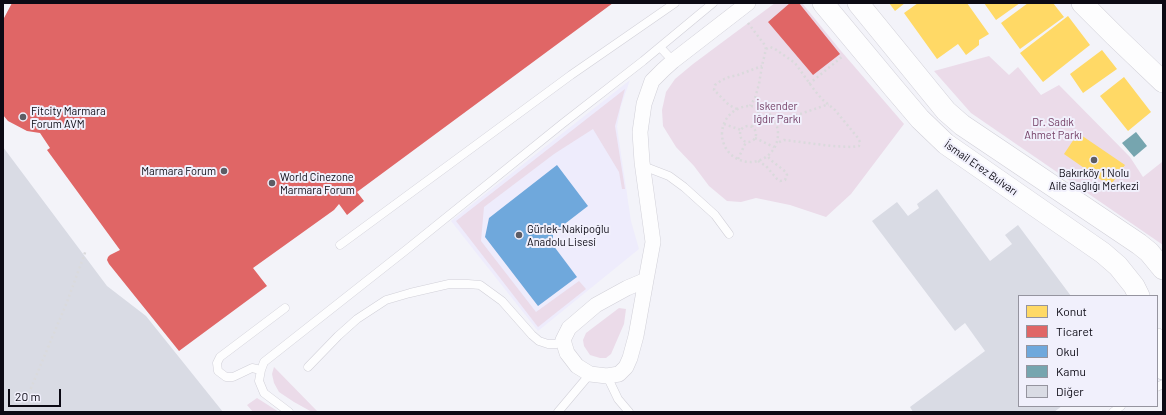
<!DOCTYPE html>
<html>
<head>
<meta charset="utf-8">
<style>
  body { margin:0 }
  #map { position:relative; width:1166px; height:415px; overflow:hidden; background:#f3f3f9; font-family:Barlow,sans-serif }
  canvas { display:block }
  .frame { position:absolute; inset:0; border:4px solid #0c0a14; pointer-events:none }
  .legend { position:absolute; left:1018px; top:295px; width:140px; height:112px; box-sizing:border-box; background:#f1f0fc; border:1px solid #95949f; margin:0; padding:5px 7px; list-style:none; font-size:12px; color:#0c0a14 }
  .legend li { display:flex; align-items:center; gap:8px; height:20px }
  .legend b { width:20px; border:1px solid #95949f }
  .scale { position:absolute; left:8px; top:389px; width:53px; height:18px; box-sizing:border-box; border:2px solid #0c0a14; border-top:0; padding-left:5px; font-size:12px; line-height:14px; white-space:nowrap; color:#0c0a14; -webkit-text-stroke:3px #f1f0fc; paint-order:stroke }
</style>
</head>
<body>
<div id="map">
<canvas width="1166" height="415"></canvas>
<div class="frame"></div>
<ul class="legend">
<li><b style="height:11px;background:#ffd966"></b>Konut</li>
<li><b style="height:11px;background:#e06666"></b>Ticaret</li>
<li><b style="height:11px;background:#6fa8dc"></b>Okul</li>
<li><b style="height:11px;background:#76a5af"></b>Kamu</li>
<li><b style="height:11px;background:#d9dbe4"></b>Diğer</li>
</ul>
<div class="scale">20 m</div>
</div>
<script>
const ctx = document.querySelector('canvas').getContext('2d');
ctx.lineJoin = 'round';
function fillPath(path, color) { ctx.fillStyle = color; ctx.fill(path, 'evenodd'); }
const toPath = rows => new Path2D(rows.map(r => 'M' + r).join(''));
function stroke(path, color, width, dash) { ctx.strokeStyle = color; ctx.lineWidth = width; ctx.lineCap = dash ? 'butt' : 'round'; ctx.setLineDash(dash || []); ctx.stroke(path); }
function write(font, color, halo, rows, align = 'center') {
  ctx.font = font + ' Barlow,sans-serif'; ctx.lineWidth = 4; ctx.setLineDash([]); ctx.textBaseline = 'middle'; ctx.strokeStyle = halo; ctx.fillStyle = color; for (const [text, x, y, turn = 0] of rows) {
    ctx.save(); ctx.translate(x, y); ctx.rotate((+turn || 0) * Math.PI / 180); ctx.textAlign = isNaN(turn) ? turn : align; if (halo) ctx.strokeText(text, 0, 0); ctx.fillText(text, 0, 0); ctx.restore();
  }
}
fillPath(toPath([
  [630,80,621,106,617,127,631,221,639,249,538,331,451,221]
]), '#eeecfc');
fillPath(toPath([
  [775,3,802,3,841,51,904,124,851,194,826,217,790,205,756,198,741,202,727,201,709,186,694,166,676,147,663,126,662,110,666,92,675,79,693,64],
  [989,56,1009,75,1018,67,1041,95,1059,85,1130,157,1143,177,1162,162,1163,245,971,113,934,71],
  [625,89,615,126,625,189,622,189,619,172,593,129,554,154,484,207,481,241,536,312,579,281,586,289,538,327,456,221],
  [619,308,626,309,624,324,611,354,606,358,600,358,590,355,584,346,583,340,586,333],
  [274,367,318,412,312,412,294,402,279,392,274,383,272,374],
  [257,398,279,412,253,412,247,405]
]), '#ebdbe9');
fillPath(toPath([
  [889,3,905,3,895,11],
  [918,3,967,3,989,34,979,40,979,45,966,55,958,44,937,59,904,13],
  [984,3,1020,3,996,20],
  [1028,3,1053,3,1064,17,1020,49,1001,23],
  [1068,16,1090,45,1043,82,1020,53],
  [1102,50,1117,69,1083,93,1070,74],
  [1124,77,1151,112,1128,131,1100,96],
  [1078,133,1125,165,1110,186,1064,154]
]), '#ffd966');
fillPath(toPath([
  [12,3,613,3,357,192,364,201,347,215,339,204,334,210,253,268,267,286,179,351,109,264,107,260,108,257,110,255,120,250,47,150,50,148,40,133,27,131,8,121,3,115,3,23,4,18],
  [790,3,799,3,840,54,813,75,768,22]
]), '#e06666');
fillPath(toPath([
  [557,165,588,206,553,233,553,245,577,277,538,306,485,237,489,218]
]), '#6fa8dc');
fillPath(toPath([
  [1136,132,1147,146,1134,157,1122,143]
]), '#76a5af');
fillPath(toPath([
  [3,147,107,286,146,316,223,412,3,412],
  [937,189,990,261,1012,244,1005,235,1018,225,1071,296,1019,296,1019,406,1062,406,1054,412,913,412,910,407,985,351,965,323,955,331,872,221,897,202,908,216,919,208,917,204]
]), '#d9dbe4');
const lane = toPath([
  [660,47,673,61],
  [643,166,669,176,684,187,715,215,729,234],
  [340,245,571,75,675,3],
  [308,367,338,336,357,319,386,300,410,293,449,284,468,284,480,285,502,301,532,335,539,341,548,344,556,344,563,340],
  [261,370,252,368,233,377,226,377,218,371,217,363,220,357,285,308],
  [607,376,618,399,629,412],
  [1157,387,1163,384],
  [289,412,264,393,259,381,261,370,264,362,406,250,562,124,643,61,713,3],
  [558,412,590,374],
  [1113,412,1121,406]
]);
const street = toPath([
  [646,280,653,242,642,162,640,132,644,104,652,81,663,70,673,61,748,3],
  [646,280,636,336,630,358,626,367,619,374,607,376,590,374,577,366,567,353,563,340,569,328,596,305,627,288,646,280]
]);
const secondary = toPath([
  [823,3,892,86,920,119,946,144,1103,253,1118,266,1134,286,1139,296],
  [858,3,946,111,962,125,1139,244,1149,252,1163,269],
  [1082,3,1115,36,1163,82],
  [1157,339,1163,369]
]);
stroke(lane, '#d1d0d8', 9);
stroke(street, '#d1d0d8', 16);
stroke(secondary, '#d1d0d8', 22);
stroke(toPath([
  [748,23,764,44,766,49,762,66,759,84,755,98,750,106],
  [766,49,770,47,775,49,795,63,815,91,823,100,835,110,858,138,860,142,859,146,852,147,832,146,784,140,777,143],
  [809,84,843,56],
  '722 134a28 28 0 1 1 56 0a28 28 0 1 1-56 0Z',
  [737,109,729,105,714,90,715,85,722,80,729,77,738,75,762,66],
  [772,116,780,120,783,120,826,105,829,105],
  [724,124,741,130],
  '740 134a8 8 0 1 1 16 0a8 8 0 1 1-16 0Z',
  [752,127,760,108],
  [755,138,774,147],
  [738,159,746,142],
  [758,161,766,166,777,179,780,181,785,180,787,175,786,172,772,161,769,158,768,156],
  [21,412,67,302,86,250]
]), '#dadadc', 2.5, [2, 3]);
stroke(lane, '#fdfdfe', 8);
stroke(street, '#fdfdfe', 15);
stroke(secondary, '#fdfdfe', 21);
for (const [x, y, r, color] of [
  [23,117,4,"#5d5c64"],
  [1094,160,4,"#5d5c64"],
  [224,171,4,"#5d5c64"],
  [272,183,4,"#5d5c64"],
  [519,235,4,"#5d5c64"]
]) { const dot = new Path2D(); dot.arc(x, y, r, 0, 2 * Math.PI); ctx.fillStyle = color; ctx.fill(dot); stroke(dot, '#f1f0fc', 1.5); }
write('11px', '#754167', '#f1f0fc', [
  ["İskender",777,106],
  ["Iğdır Parkı",777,119],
  ["Dr. Sadık",1053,122],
  ["Ahmet Parkı",1053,135]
]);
write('11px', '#0c0a14', '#f1f0fc', [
  ["Fitcity Marmara",31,111],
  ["Forum AVM",31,124],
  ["Marmara Forum",216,171,"right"],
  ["Bakırköy 1 Nolu",1094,173,"center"],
  ["Aile Sağlığı Merkezi",1094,186,"center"],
  ["World Cinezone",280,177],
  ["Marmara Forum",280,190],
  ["Gürlek-Nakipoğlu",527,229],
  ["Anadolu Lisesi",527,242]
], 'left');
write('11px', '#0c0a14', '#f1f0fc', [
  ["İsmail Erez Bulvarı",981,168,35]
]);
</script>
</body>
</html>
